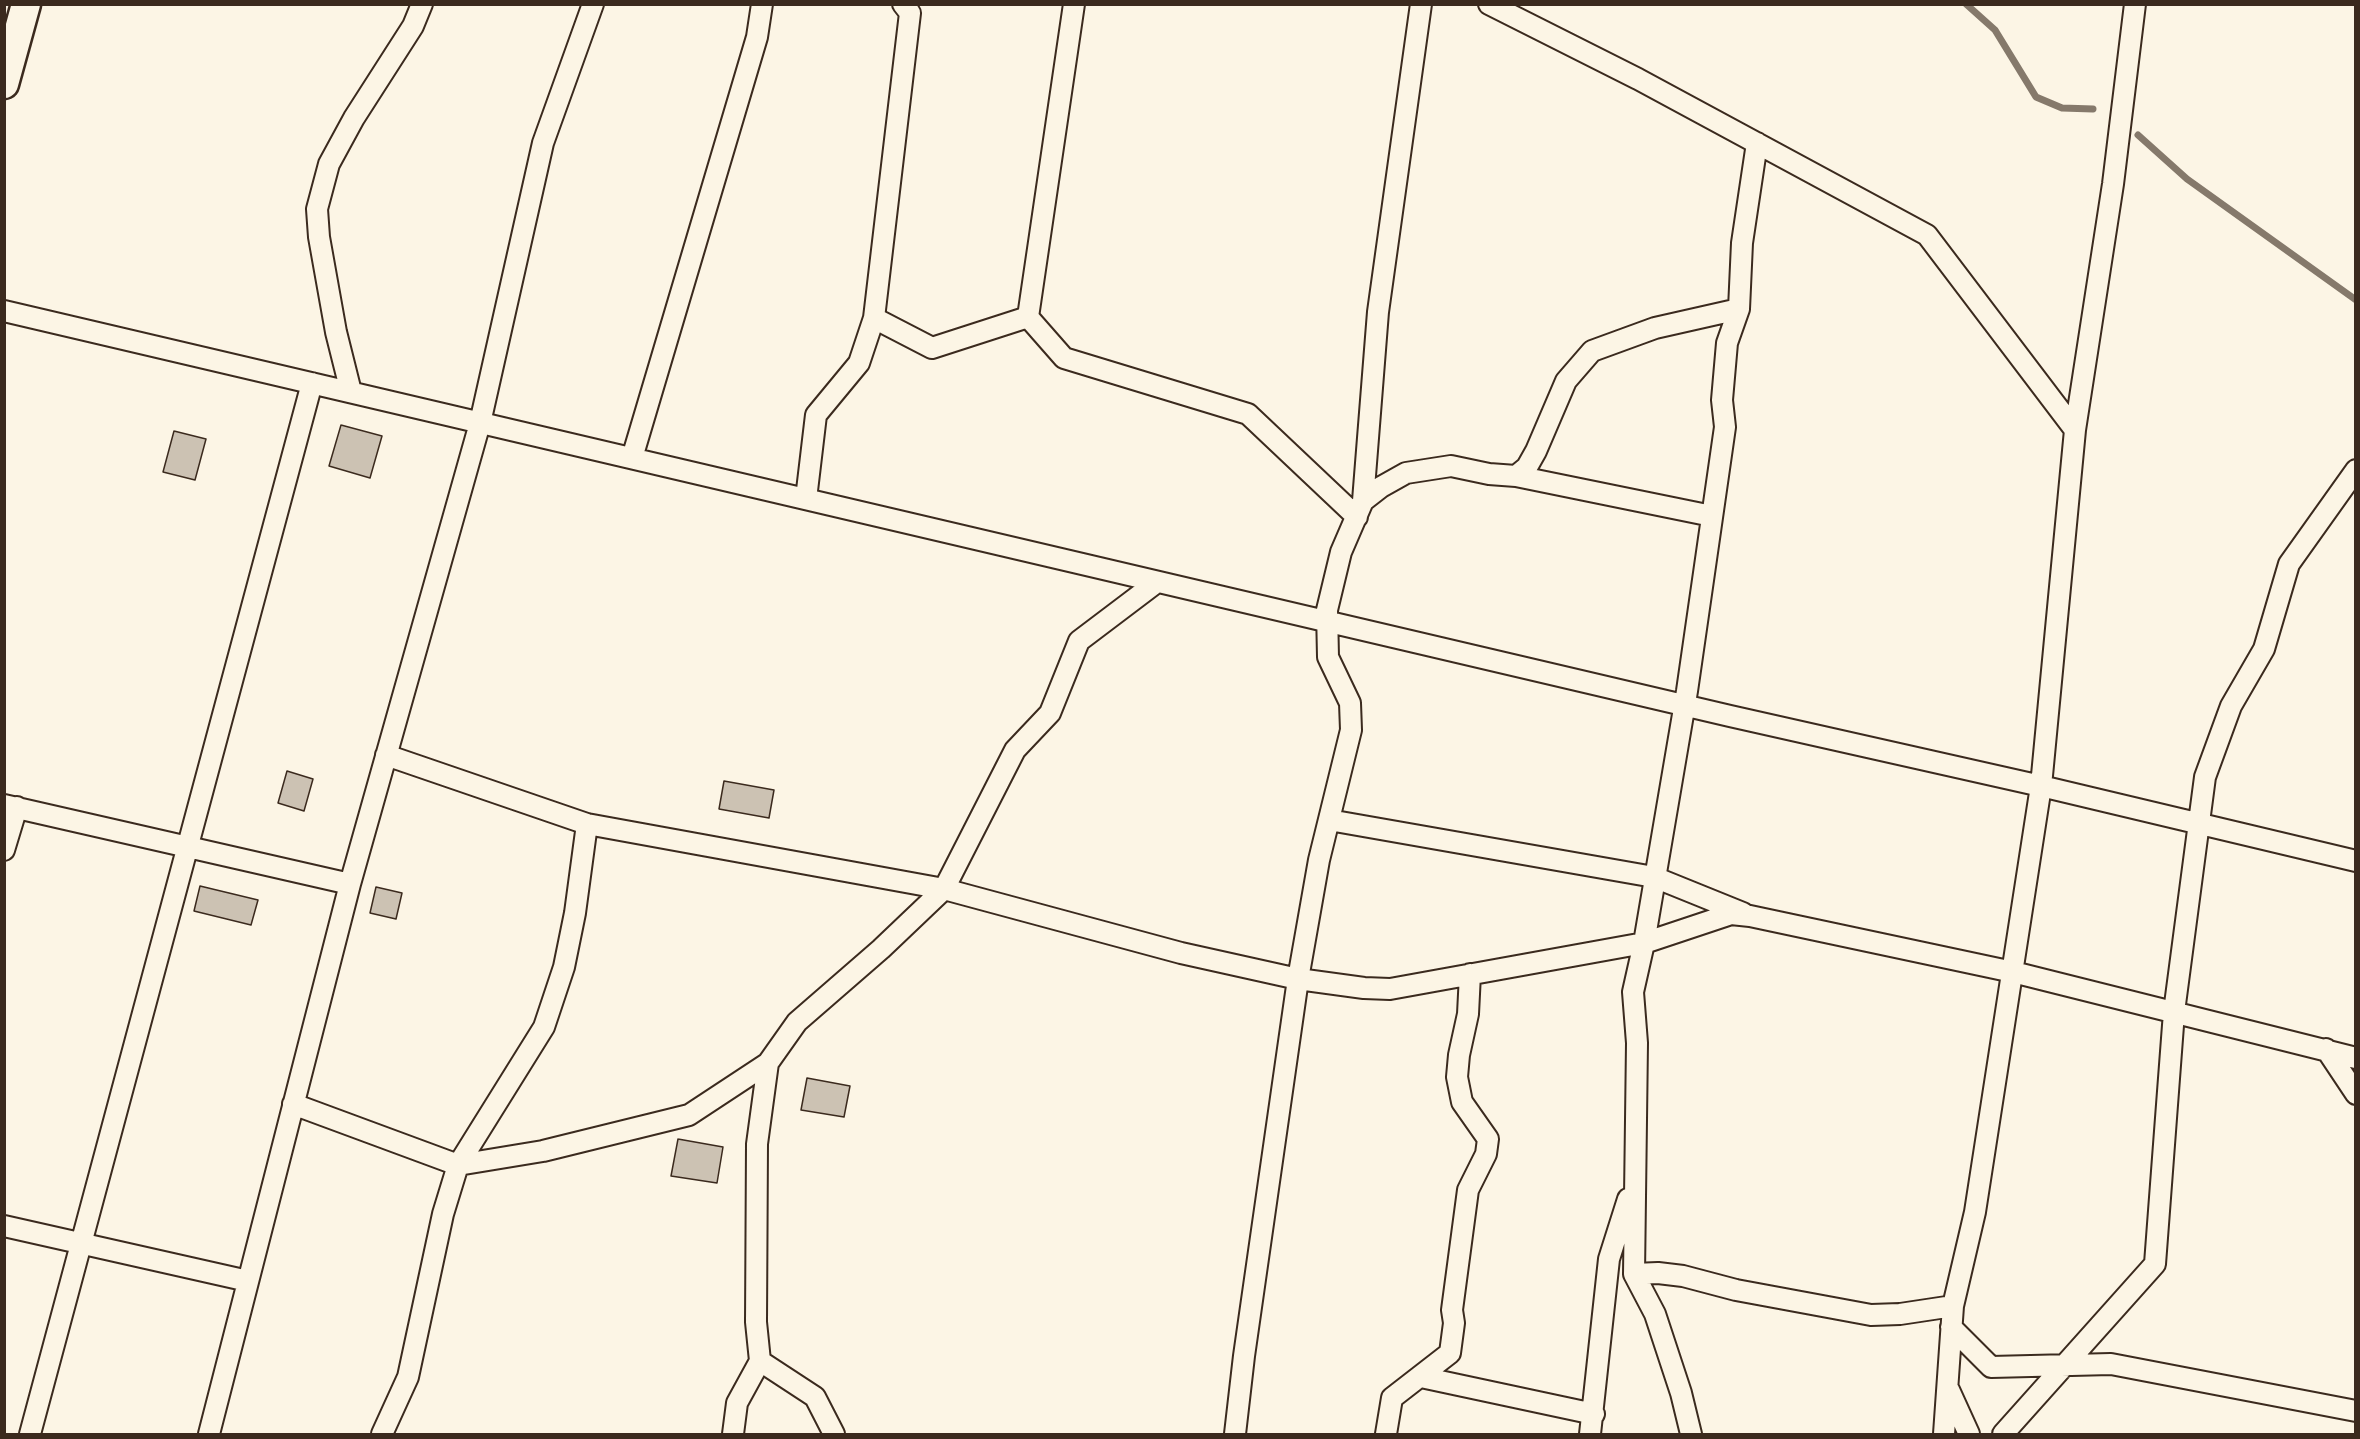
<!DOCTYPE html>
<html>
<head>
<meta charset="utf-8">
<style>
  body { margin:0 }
  #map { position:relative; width:2360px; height:1439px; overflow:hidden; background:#fcf5e5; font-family:"Shantell Sans",sans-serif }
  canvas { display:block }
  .frame { position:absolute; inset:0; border:6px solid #3b2a1e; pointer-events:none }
</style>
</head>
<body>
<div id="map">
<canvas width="2360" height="1439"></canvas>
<div class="frame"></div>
</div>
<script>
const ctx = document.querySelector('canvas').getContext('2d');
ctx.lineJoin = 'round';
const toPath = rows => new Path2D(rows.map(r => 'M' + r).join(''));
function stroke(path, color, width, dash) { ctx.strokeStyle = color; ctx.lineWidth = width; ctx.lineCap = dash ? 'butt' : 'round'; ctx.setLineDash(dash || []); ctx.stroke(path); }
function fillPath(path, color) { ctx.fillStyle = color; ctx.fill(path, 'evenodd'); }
stroke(toPath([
  [1966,4,1995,30,2036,97,2062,108,2093,109],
  [2138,135,2187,179,2356,300]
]), '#85796b', 7);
const building = toPath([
  [341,425,382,436,370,478,329,466,341,425],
  [174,431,206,439,195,480,163,472,174,431],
  [287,771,313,779,304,811,278,803,287,771],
  [724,781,774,790,769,818,719,809,724,781],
  [200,886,258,900,251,925,194,911,200,886],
  [376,887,402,893,396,919,370,913,376,887],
  [807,1078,850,1086,844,1117,801,1110,807,1078],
  [678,1139,723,1147,717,1183,671,1176,678,1139]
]);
fillPath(building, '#ccc2b3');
stroke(building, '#3b2a1e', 1.5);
const street = toPath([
  [1489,4,1638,79,1927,235,2075,430],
  [4,311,1730,716,2041,786,2356,861],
  [1028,317,1074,4],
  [874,318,932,348,1028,317,1064,358,1248,414,1357,517],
  [351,392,336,332,319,237,317,209,329,164,354,118,413,26,422,4],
  [632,458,757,37,762,4],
  [1516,476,1527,467,1536,451,1566,381,1592,351,1655,328,1739,309],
  [806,499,816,415,859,363,874,318,910,13,903,4],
  [1363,501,1381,487,1406,473,1451,466,1489,474,1516,476,1712,516],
  [386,755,587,824,944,889,1181,953,1298,979,1364,988,1390,989,1644,943,1731,914,1750,916,2013,972,2356,1058],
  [4,805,350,884],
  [1329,820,1654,877,1743,913],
  [4,850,17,807],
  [2326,1049,2356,1094],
  [293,1104,458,1165,543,1151,689,1115,768,1063,797,1022,881,949,944,889,1015,750,1050,713,1079,641,1157,582],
  [4,1226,248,1281],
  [1634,1274,1658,1273,1683,1276,1736,1290,1871,1315,1900,1314,1953,1306],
  [1951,1327,1991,1367,2111,1364,2356,1411],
  [760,1361,815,1397,834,1434],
  [1421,1377,1594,1414],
  [1949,1390,1969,1434],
  [30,1434,312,383],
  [209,1434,350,884,480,423,543,143,593,4],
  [382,1434,408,1377,443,1214,458,1165,544,1027,564,967,575,913,587,824],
  [733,1434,737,1403,760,1361,756,1322,757,1144,768,1063],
  [1235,1434,1244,1356,1298,979,1319,860,1351,730,1350,703,1328,657,1327,610,1341,552,1363,501,1378,312,1421,4],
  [1386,1434,1392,1398,1450,1353,1454,1323,1452,1310,1468,1190,1486,1154,1488,1139,1462,1102,1457,1077,1459,1055,1468,1014,1470,974],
  [1590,1434,1609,1259,1628,1199],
  [1691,1434,1681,1393,1655,1314,1634,1274,1637,1043,1633,992,1644,943,1687,691,1702,587,1725,427,1722,400,1727,343,1739,309,1742,243,1757,143],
  [1944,1434,1953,1306,1975,1212,2041,786,2075,430,2113,184,2135,4],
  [2003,1434,2155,1264,2174,1012,2205,777,2231,706,2264,649,2289,564,2356,470]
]);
const secondary = toPath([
  [4,84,26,4]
]);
stroke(street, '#3b2a1e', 24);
stroke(secondary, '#3b2a1e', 33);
stroke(street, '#fcf5e5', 20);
stroke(secondary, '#fcf5e5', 28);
</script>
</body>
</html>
